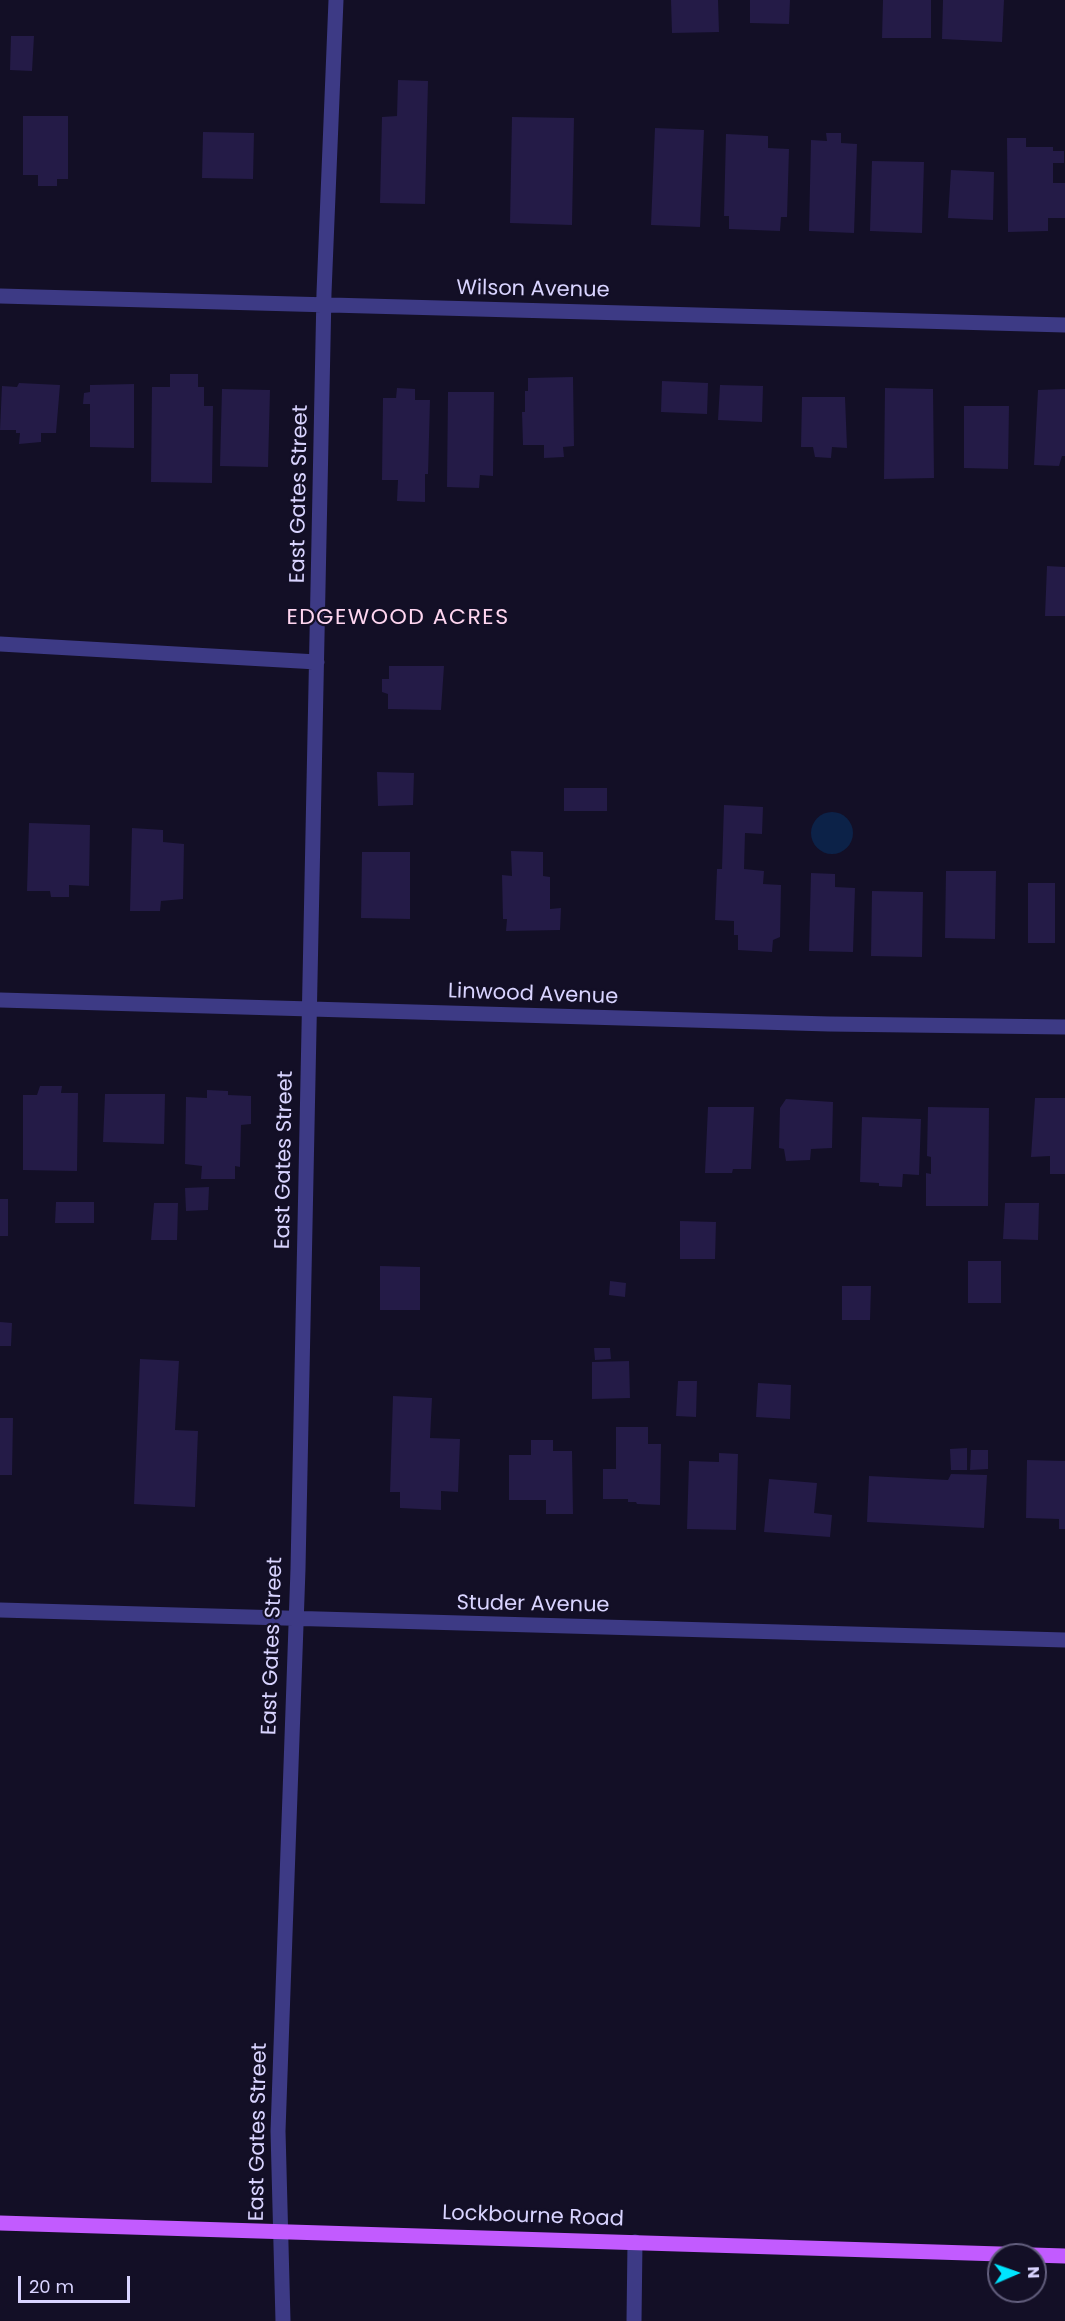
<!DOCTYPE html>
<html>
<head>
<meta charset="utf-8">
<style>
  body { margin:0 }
  #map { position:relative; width:1065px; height:2321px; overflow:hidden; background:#130f26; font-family:Poppins,sans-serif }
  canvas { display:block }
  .north { position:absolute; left:987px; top:2243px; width:60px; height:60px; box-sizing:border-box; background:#130f26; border:2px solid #625e7d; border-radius:50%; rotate:88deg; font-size:16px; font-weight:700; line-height:24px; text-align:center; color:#d9d4ff }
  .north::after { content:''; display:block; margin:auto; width:21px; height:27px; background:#00e5ff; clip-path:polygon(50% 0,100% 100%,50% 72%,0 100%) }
  .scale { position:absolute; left:18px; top:2276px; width:112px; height:27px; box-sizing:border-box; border:3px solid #d9d4ff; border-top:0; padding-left:8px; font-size:18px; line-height:21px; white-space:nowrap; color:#d9d4ff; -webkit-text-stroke:4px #130f26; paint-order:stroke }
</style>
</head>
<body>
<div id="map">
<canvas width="1065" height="2321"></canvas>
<div class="north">N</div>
<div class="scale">20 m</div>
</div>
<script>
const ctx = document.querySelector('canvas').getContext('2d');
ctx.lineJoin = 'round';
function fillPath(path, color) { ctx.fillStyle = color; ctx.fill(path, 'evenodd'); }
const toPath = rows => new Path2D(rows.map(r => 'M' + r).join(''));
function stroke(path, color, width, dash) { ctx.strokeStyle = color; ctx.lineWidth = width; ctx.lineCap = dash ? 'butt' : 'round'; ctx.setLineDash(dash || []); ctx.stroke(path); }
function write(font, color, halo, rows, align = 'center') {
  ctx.font = font + ' Poppins,sans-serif'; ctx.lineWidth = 4.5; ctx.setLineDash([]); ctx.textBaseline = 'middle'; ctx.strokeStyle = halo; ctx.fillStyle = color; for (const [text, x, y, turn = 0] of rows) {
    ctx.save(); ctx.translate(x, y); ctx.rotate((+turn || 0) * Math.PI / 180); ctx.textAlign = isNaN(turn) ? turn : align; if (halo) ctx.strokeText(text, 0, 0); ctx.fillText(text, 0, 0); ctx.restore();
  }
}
fillPath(toPath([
  '811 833a21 21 0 1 1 42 0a21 21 0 1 1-42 0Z'
]), '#0c2248');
fillPath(toPath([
  [671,0,718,0,719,32,672,33],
  [750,0,790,0,789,24,750,23],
  [883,0,931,0,931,38,882,38],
  [943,0,1004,0,1002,42,942,39],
  [11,36,34,36,32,71,10,70],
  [398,80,428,81,425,204,380,203,382,117,397,116],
  [23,116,68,116,68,179,57,179,57,186,38,186,38,175,23,175],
  [512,117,574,118,572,225,510,223],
  [655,128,704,130,700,227,651,225],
  [203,132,254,133,253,179,202,178],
  [826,133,841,133,841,143,857,144,854,233,809,231,811,140,827,141],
  [726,134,768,136,768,148,789,149,787,217,781,217,780,231,729,229,729,216,724,216],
  [1007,138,1026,138,1026,147,1053,147,1053,151,1064,151,1064,163,1053,163,1053,183,1065,183,1065,218,1048,218,1048,231,1008,232],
  [872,161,924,162,922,233,870,231],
  [951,170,994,172,993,220,948,218],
  [170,374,198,374,198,387,204,387,204,406,213,406,212,483,151,482,152,387,170,387],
  [573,377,574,446,563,447,564,457,544,458,544,445,523,445,522,412,525,412,525,391,528,391,528,378],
  [662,381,708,383,707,414,661,412],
  [19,383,60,385,56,433,41,433,41,442,19,444,20,433,16,433,16,430,0,430,2,386,17,387],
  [134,384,134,448,90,447,90,404,83,404,84,393,90,392,90,385],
  [720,385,763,386,762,422,718,420],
  [397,388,415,389,415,400,430,400,428,474,425,474,425,502,397,501,398,480,382,480,383,398,396,398],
  [885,388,933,389,934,478,884,479],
  [222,389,270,390,268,467,220,466],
  [1065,389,1065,456,1062,456,1059,466,1034,465,1038,390],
  [448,392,494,392,493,476,480,475,479,488,447,487],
  [802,397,845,397,847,448,832,447,831,458,815,457,813,447,801,447],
  [964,406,1009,406,1008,469,964,468],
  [1047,566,1065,567,1065,616,1045,616],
  [389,666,444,666,441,710,388,709,388,694,382,692,382,679,389,679],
  [377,772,414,773,413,805,378,806],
  [564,788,607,788,607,811,564,811],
  [724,805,763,807,762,834,745,833,744,869,764,871,763,884,781,885,780,937,773,940,772,952,738,950,738,935,734,935,734,921,715,920,717,869,722,869],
  [29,823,90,825,89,886,69,885,69,897,51,897,50,891,27,891],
  [132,828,163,830,163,842,184,844,183,899,161,901,160,911,130,911],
  [511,851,543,852,543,876,550,877,550,909,561,908,560,930,506,931,507,919,503,919,502,875,512,876],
  [362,852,410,852,410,919,361,918],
  [946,871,996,871,995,939,945,938],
  [811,873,835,874,835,887,855,888,853,952,809,951],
  [1028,883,1055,883,1055,943,1028,943],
  [872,891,923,892,922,957,871,956],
  [40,1086,62,1086,61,1093,78,1093,77,1171,23,1170,23,1095,37,1095],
  [207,1090,228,1091,228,1095,251,1096,251,1124,241,1125,240,1167,235,1166,235,1179,201,1179,202,1166,185,1164,186,1097,207,1098],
  [105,1094,165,1094,164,1144,103,1142],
  [1035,1098,1065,1098,1065,1174,1050,1174,1050,1156,1031,1157],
  [786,1099,833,1102,832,1148,811,1149,810,1160,786,1161,784,1149,779,1148,780,1108],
  [708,1107,754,1107,751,1169,733,1169,732,1173,705,1173],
  [928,1107,989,1108,988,1206,926,1206,926,1173,931,1174,931,1157,927,1156],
  [862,1117,921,1119,919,1175,903,1174,902,1187,879,1186,879,1183,860,1182],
  [209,1187,208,1210,186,1211,185,1188],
  [0,1199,8,1199,8,1236,0,1236],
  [56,1202,94,1202,94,1223,55,1223],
  [154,1203,178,1203,177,1240,151,1240],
  [1005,1203,1039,1203,1038,1240,1003,1239],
  [680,1221,716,1222,715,1259,680,1259],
  [968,1261,1001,1261,1001,1303,968,1303],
  [380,1266,420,1267,420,1310,380,1310],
  [610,1281,626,1283,625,1297,609,1295],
  [842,1286,871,1286,870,1320,842,1320],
  [0,1322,12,1323,11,1346,0,1346],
  [594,1348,610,1348,611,1359,595,1360],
  [140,1359,179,1361,175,1430,198,1431,195,1507,134,1504],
  [629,1361,630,1398,592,1399,592,1362],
  [678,1381,697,1381,696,1417,676,1416],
  [758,1383,791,1385,790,1419,756,1417],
  [393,1396,432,1398,430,1438,460,1439,458,1492,441,1491,441,1510,400,1508,400,1492,390,1492],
  [0,1418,13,1418,12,1475,0,1475],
  [616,1427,648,1427,648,1444,661,1444,660,1505,637,1504,636,1502,628,1502,628,1499,603,1499,603,1469,616,1469],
  [531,1440,553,1440,553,1451,572,1451,573,1514,546,1514,546,1500,509,1500,509,1455,531,1455],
  [967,1448,967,1470,951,1470,950,1449],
  [971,1450,988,1450,988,1469,970,1470],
  [719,1453,738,1454,736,1530,687,1529,689,1461,719,1462],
  [1027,1460,1065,1461,1065,1529,1059,1529,1059,1519,1026,1518],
  [951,1474,987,1475,984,1528,867,1522,869,1476,948,1480],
  [769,1479,817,1483,814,1513,832,1515,830,1537,764,1532]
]), '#241b47');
stroke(toPath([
  [0,296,1065,325],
  [0,644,317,662],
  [0,1000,829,1024,1065,1027],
  [0,1610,1065,1640],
  [283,2321,278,2131,298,1569,324,293,336,0],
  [634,2321,635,2242]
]), '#3d3a85', 15);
stroke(toPath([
  [0,2223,1065,2256]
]), '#c25bff', 15);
write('21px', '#d9d4ff', '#130f26', [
  ["Wilson Avenue",533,290,1],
  ["East Gates Street",300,494,-89],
  ["Linwood Avenue",533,995,2],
  ["East Gates Street",285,1160,-89],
  ["Studer Avenue",533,1605,1],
  ["East Gates Street",273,1646,-88],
  ["East Gates Street",259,2132,-89],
  ["Lockbourne Road",533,2217,2]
]);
ctx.letterSpacing = '1.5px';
write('22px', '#ffd6f0', '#130f26', [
  ["EDGEWOOD ACRES",398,618]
]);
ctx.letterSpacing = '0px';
</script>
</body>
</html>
